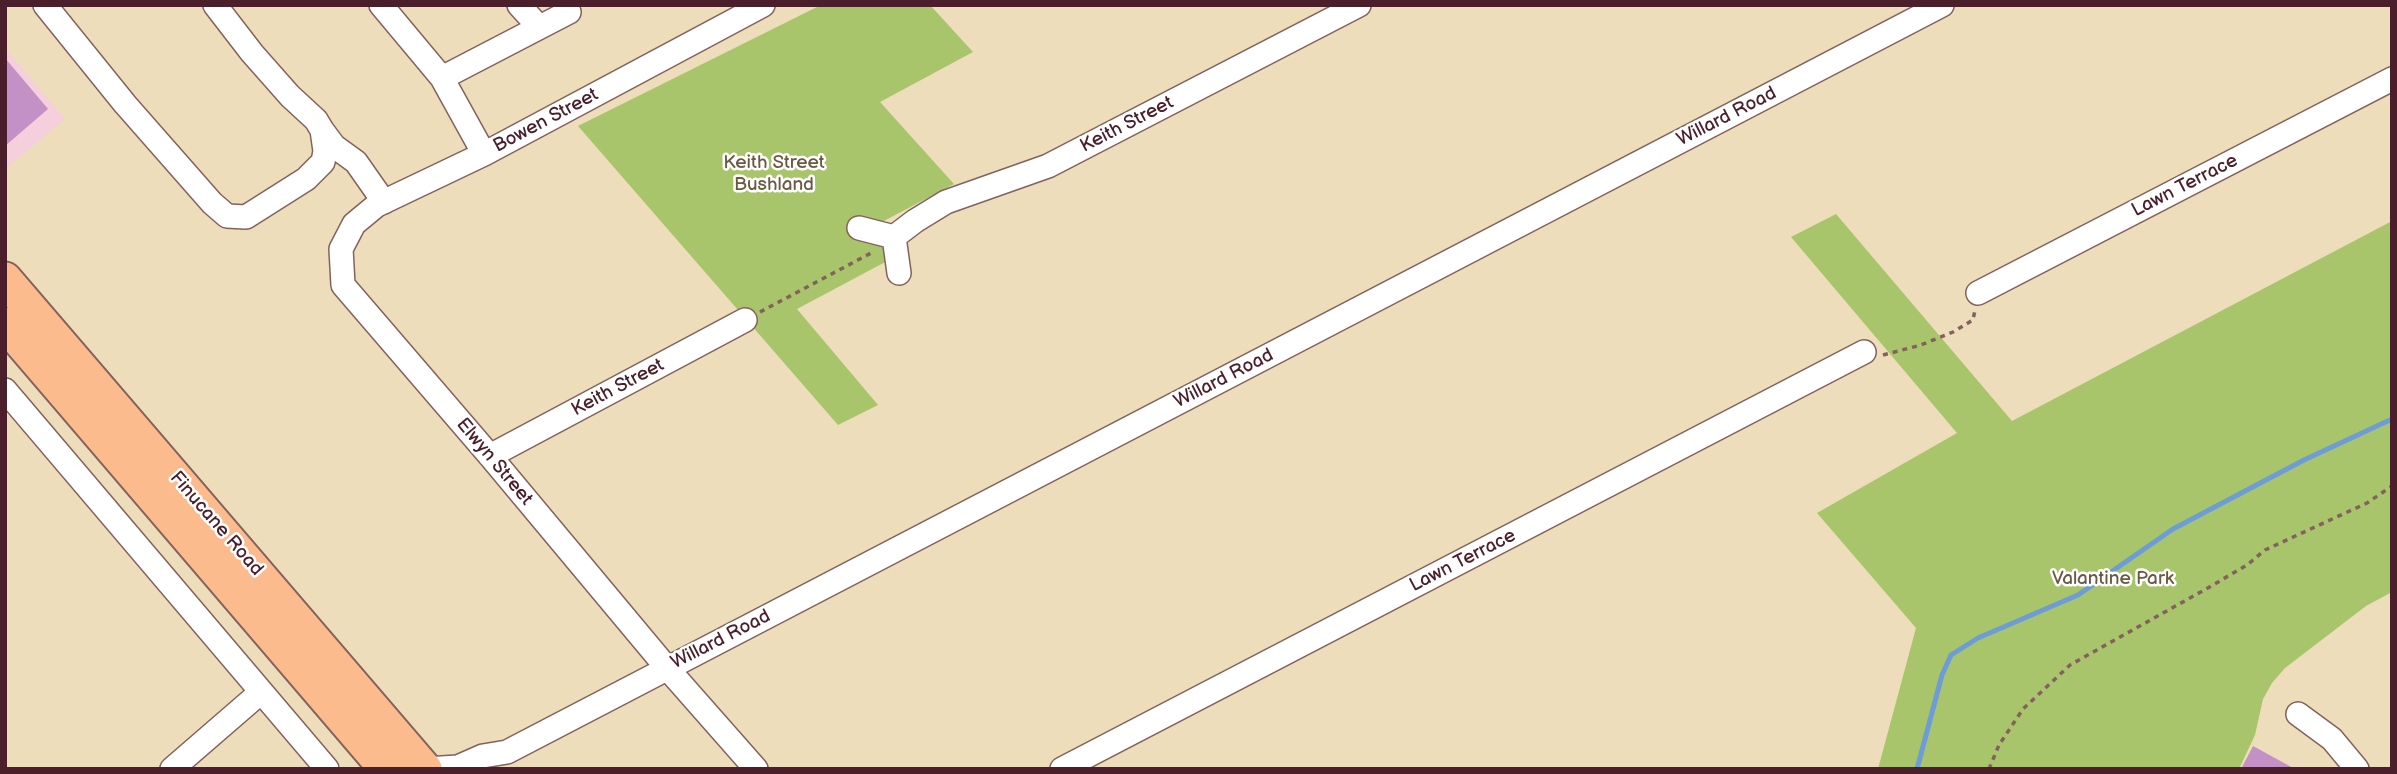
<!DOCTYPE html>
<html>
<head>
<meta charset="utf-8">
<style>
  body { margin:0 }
  #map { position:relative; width:2397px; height:774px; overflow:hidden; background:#edddba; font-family:"Balsamiq Sans",sans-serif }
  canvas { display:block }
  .frame { position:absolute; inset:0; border:7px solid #4a1f2b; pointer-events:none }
</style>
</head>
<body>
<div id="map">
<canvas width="2397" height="774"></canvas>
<div class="frame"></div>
</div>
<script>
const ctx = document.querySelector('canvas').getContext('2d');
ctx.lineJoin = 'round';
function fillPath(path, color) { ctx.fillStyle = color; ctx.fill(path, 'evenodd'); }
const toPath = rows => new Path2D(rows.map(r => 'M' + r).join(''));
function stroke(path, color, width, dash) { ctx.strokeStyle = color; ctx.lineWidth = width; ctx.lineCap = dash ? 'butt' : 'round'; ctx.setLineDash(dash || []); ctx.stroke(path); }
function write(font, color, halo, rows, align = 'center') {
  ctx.font = font + ' "Balsamiq Sans",sans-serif'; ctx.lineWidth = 5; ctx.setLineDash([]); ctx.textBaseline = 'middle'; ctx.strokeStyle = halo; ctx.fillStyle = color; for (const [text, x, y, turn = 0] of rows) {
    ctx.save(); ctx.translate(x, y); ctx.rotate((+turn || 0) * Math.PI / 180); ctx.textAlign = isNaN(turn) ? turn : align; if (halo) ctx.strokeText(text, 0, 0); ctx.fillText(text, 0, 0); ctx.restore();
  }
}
fillPath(toPath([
  [5,48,65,119,5,169]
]), '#f5cfdb');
fillPath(toPath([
  [821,5,930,5,973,52,880,102,954,184,880,223,904,252,797,309,878,405,838,425,578,126],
  [1836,214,2012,421,2392,221,2392,592,2366,606,2285,668,2272,683,2263,699,2255,735,2239,769,1878,769,1916,628,1817,513,1957,433,1791,237]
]), '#a8c56c');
stroke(toPath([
  [1917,769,1942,675,1951,655,1978,638,2078,595,2173,529,2304,460,2392,419]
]), '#6d9cd6', 5);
fillPath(toPath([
  [5,58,48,109,5,146],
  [2253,746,2295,769,2241,769]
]), '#c491c7');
const minor = toPath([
  [45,5,125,104,212,203,227,216,246,217,306,179,323,162,325,151,322,130,316,120,290,96,252,53,215,5],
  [381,5,442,78,484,154],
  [519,5,539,27],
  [442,78,569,12],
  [322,130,334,146,356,162,384,202],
  [859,228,894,237,899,273],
  [894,237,915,221,946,202,1048,166,1359,5],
  [1978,293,2392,79],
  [5,390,327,769],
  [490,456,745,320],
  [2298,714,2332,739,2357,769],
  [172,769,261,692],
  [425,769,458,767,483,756,507,752,1942,5],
  [756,769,667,668,490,456,343,285,341,249,354,224,377,205,484,154,763,5],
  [1062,769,1864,352]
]);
const highway = toPath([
  [5,279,425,769],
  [5,324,386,769]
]);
stroke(minor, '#83625d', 26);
stroke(highway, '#83625d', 37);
stroke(toPath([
  [760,312,873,252],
  [1883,355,1921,345,1953,332,1973,320,1975,310],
  [1989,769,1999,745,2023,709,2070,665,2206,589,2247,565,2265,550,2367,503,2392,486]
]), '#83625d', 3.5, [5, 5]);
stroke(minor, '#fff', 23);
stroke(highway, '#fbbb8d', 33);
write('19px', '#4a1f2b', '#fff', [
  ["Willard Road",1727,117,-27],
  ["Bowen Street",546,121,-28],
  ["Keith Street",1127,125,-27],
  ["Lawn Terrace",2185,186,-27],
  ["Willard Road",1224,379,-27],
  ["Keith Street",618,388,-28],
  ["Elwyn Street",494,462,50],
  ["Finucane Road",216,524,49],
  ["Lawn Terrace",1463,561,-27],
  ["Willard Road",721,640,-27]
]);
write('19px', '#6b5942', '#fff', [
  ["Keith Street",774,163],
  ["Bushland",774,185],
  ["Valantine Park",2113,579]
]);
</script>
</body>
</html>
